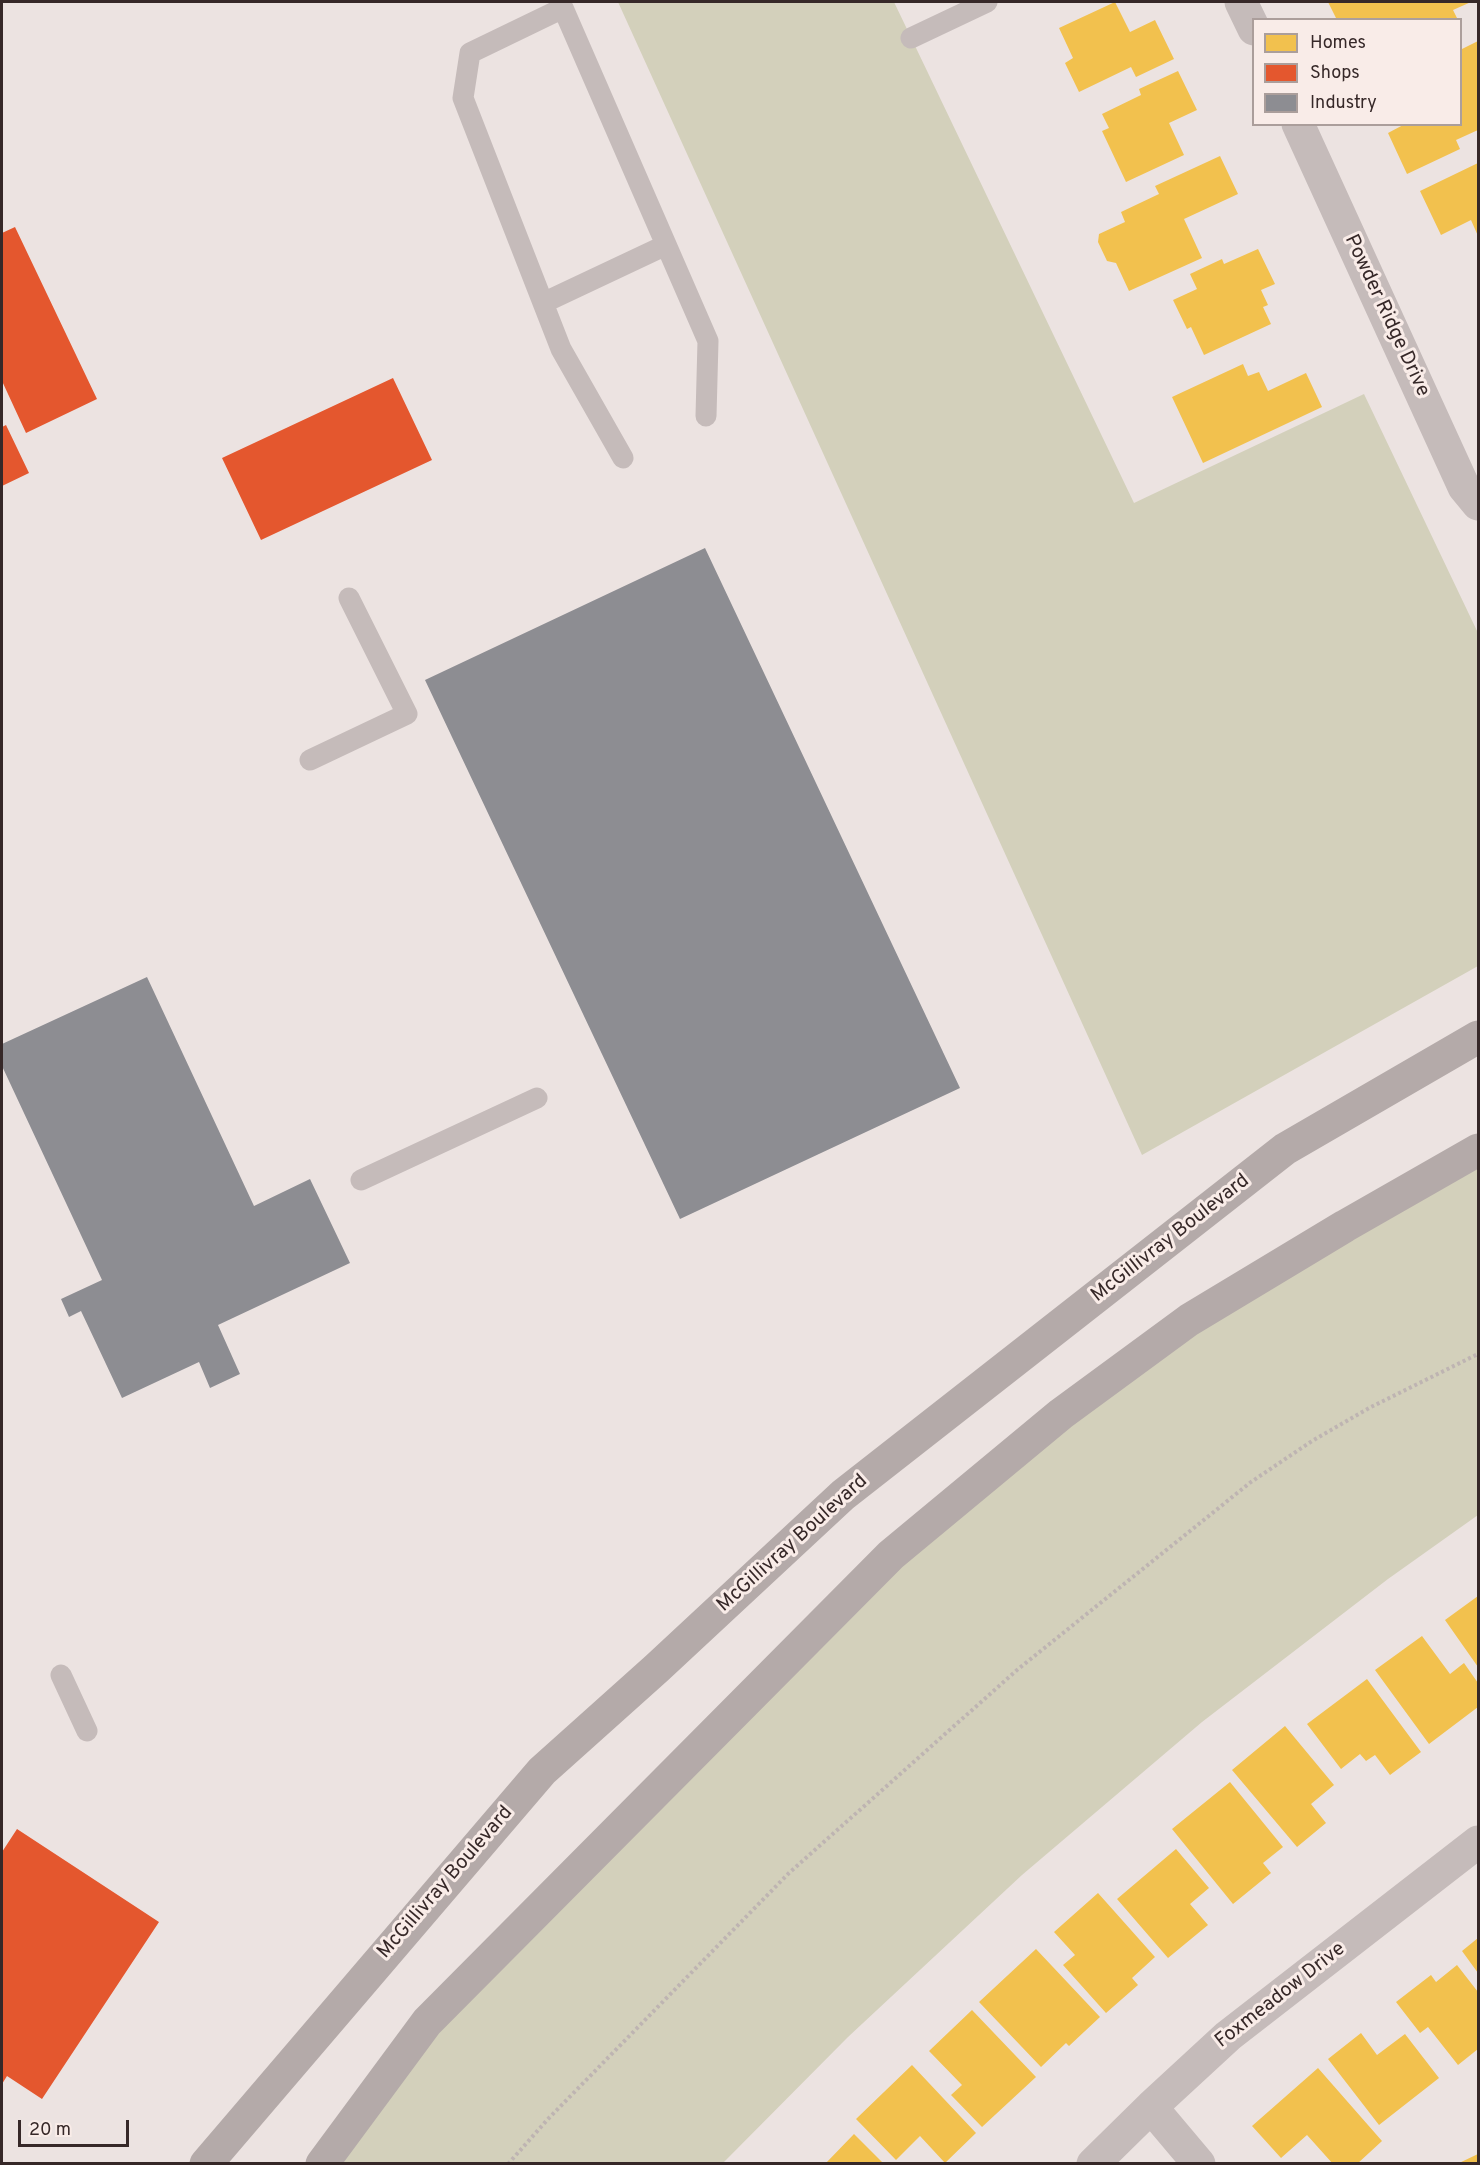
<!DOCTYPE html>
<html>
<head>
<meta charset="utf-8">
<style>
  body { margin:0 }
  #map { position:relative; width:1480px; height:2165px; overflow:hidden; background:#ece3e1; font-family:Overpass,sans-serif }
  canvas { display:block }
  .frame { position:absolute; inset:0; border:3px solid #362828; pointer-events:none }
  .legend { position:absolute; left:1252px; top:18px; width:210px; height:108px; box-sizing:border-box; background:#f9ece8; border:2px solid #ab9e9b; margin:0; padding:8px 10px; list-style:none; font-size:18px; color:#362828 }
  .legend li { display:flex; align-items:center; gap:12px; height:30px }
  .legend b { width:30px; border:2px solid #ab9e9b }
  .scale { position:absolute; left:18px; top:2120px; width:111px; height:27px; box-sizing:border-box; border:3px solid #362828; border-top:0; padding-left:8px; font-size:18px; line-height:21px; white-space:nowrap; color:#362828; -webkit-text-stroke:4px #f9ece8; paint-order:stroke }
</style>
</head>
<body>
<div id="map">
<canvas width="1480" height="2165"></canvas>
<div class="frame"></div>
<ul class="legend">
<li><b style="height:16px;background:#f2c14e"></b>Homes</li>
<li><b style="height:16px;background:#e4572e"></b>Shops</li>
<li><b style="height:16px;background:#8d8d92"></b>Industry</li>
</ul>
<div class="scale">20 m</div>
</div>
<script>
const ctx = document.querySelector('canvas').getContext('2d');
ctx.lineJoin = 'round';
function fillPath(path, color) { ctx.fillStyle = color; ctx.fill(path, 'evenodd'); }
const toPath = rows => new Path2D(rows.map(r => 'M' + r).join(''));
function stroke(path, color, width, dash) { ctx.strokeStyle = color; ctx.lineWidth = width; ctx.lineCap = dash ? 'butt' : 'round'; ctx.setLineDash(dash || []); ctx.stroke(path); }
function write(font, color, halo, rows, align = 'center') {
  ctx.font = font + ' Overpass,sans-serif'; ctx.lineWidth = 6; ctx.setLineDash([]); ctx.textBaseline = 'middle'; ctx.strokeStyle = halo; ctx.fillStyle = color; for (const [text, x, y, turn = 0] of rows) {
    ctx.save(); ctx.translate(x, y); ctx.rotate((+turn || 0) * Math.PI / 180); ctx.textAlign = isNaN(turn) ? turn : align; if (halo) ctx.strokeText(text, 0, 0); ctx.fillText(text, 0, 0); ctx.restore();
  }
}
fillPath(toPath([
  [618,2,894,2,1134,503,1364,394,1478,633,1478,966,1142,1155],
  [1478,1150,1478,1515,1388,1579,1202,1722,1022,1875,848,2037,723,2163,322,2164,427,2022,1061,1414]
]), '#d3d0bb');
fillPath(toPath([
  [1115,2,1130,32,1155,20,1174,59,1136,77,1131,67,1079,92,1065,63,1073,58,1059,28],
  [1328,2,1471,2,1453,10,1458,20,1337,20],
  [1478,41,1478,130,1456,140,1460,149,1407,174,1388,133,1405,124,1460,124,1460,50],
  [1178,71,1197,110,1169,123,1184,155,1126,182,1102,131,1109,128,1102,114,1141,95,1139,89],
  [1220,156,1238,194,1184,219,1202,258,1129,291,1116,263,1107,261,1098,242,1099,234,1125,222,1121,212,1159,194,1155,186],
  [1478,163,1478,236,1471,220,1441,235,1420,191],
  [1258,249,1275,284,1261,290,1268,305,1263,307,1271,324,1204,355,1191,327,1187,329,1173,300,1197,289,1190,274,1222,259,1224,264],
  [1243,364,1248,376,1259,372,1268,391,1306,373,1322,407,1203,463,1172,397],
  [1478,1596,1478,1667,1445,1620],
  [1422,1636,1450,1674,1464,1663,1478,1683,1478,1707,1429,1744,1375,1670],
  [1367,1679,1421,1752,1390,1775,1375,1755,1366,1761,1360,1754,1341,1769,1307,1724],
  [1285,1726,1334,1785,1311,1804,1326,1823,1297,1847,1232,1770],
  [1230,1782,1283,1847,1263,1863,1271,1873,1233,1904,1172,1829],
  [1176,1849,1209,1888,1190,1904,1208,1925,1168,1958,1117,1899],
  [1098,1893,1155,1957,1132,1978,1138,1985,1106,2013,1063,1965,1075,1955,1054,1932],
  [1478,1938,1478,1973,1462,1951],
  [1036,1949,1100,2017,1069,2046,1066,2043,1041,2067,979,2002],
  [1457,1965,1478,1992,1478,2049,1458,2065,1428,2027,1420,2033,1396,2002,1431,1975,1436,1982],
  [972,2010,1036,2077,982,2127,951,2095,962,2085,929,2051],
  [1361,2033,1377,2055,1405,2034,1439,2078,1379,2125,1328,2059],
  [912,2065,976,2133,945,2163,920,2136,896,2160,856,2119],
  [1318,2068,1382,2141,1357,2164,1333,2164,1307,2135,1281,2158,1252,2126],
  [854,2134,884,2164,825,2164],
  [1478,2154,1478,2164,1457,2164]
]), '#f2c14e');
fillPath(toPath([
  [15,227,97,399,26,433,2,381,2,233],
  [393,378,432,460,261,540,222,458],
  [6,425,29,473,2,486,2,427],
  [17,1829,159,1922,42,2099,7,2076,2,2084,2,1852]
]), '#e4572e');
fillPath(toPath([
  [705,548,960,1088,680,1219,425,680],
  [147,977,254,1206,310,1179,350,1263,218,1325,240,1374,210,1388,199,1362,122,1398,81,1311,69,1317,61,1299,102,1280,2,1066,2,1044]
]), '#8d8d92');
stroke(toPath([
  [508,2164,548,2119,789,1873,1017,1670,1251,1482,1312,1441,1371,1407,1478,1354]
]), '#beb4b2', 4, [3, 3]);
stroke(toPath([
  [911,38,987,2],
  [543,303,666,245],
  [623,458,561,349,463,98,470,53,563,8,708,341,706,416],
  [310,760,407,714,349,598],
  [361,1180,537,1098],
  [61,1675,87,1731]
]), '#c5bbba', 21);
stroke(toPath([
  [1241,2,1254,29],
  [1298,124,1464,487,1478,504],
  [1151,2107,1199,2164],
  [1093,2164,1151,2107,1228,2036,1478,1842]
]), '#c5bbba', 33);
stroke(toPath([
  [206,2164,542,1771,657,1668,843,1495,1285,1149,1478,1037],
  [322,2164,427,2022,891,1555,1061,1414,1189,1320,1345,1226,1478,1150]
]), '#b4aaa9', 33);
write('20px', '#362828', '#f9ece8', [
  ["Powder Ridge Drive",1386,316,65],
  ["McGillivray Boulevard",1171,1239,-38],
  ["McGillivray Boulevard",793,1544,-42],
  ["McGillivray Boulevard",446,1883,-49],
  ["Foxmeadow Drive",1281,1996,-38]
]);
</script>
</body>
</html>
